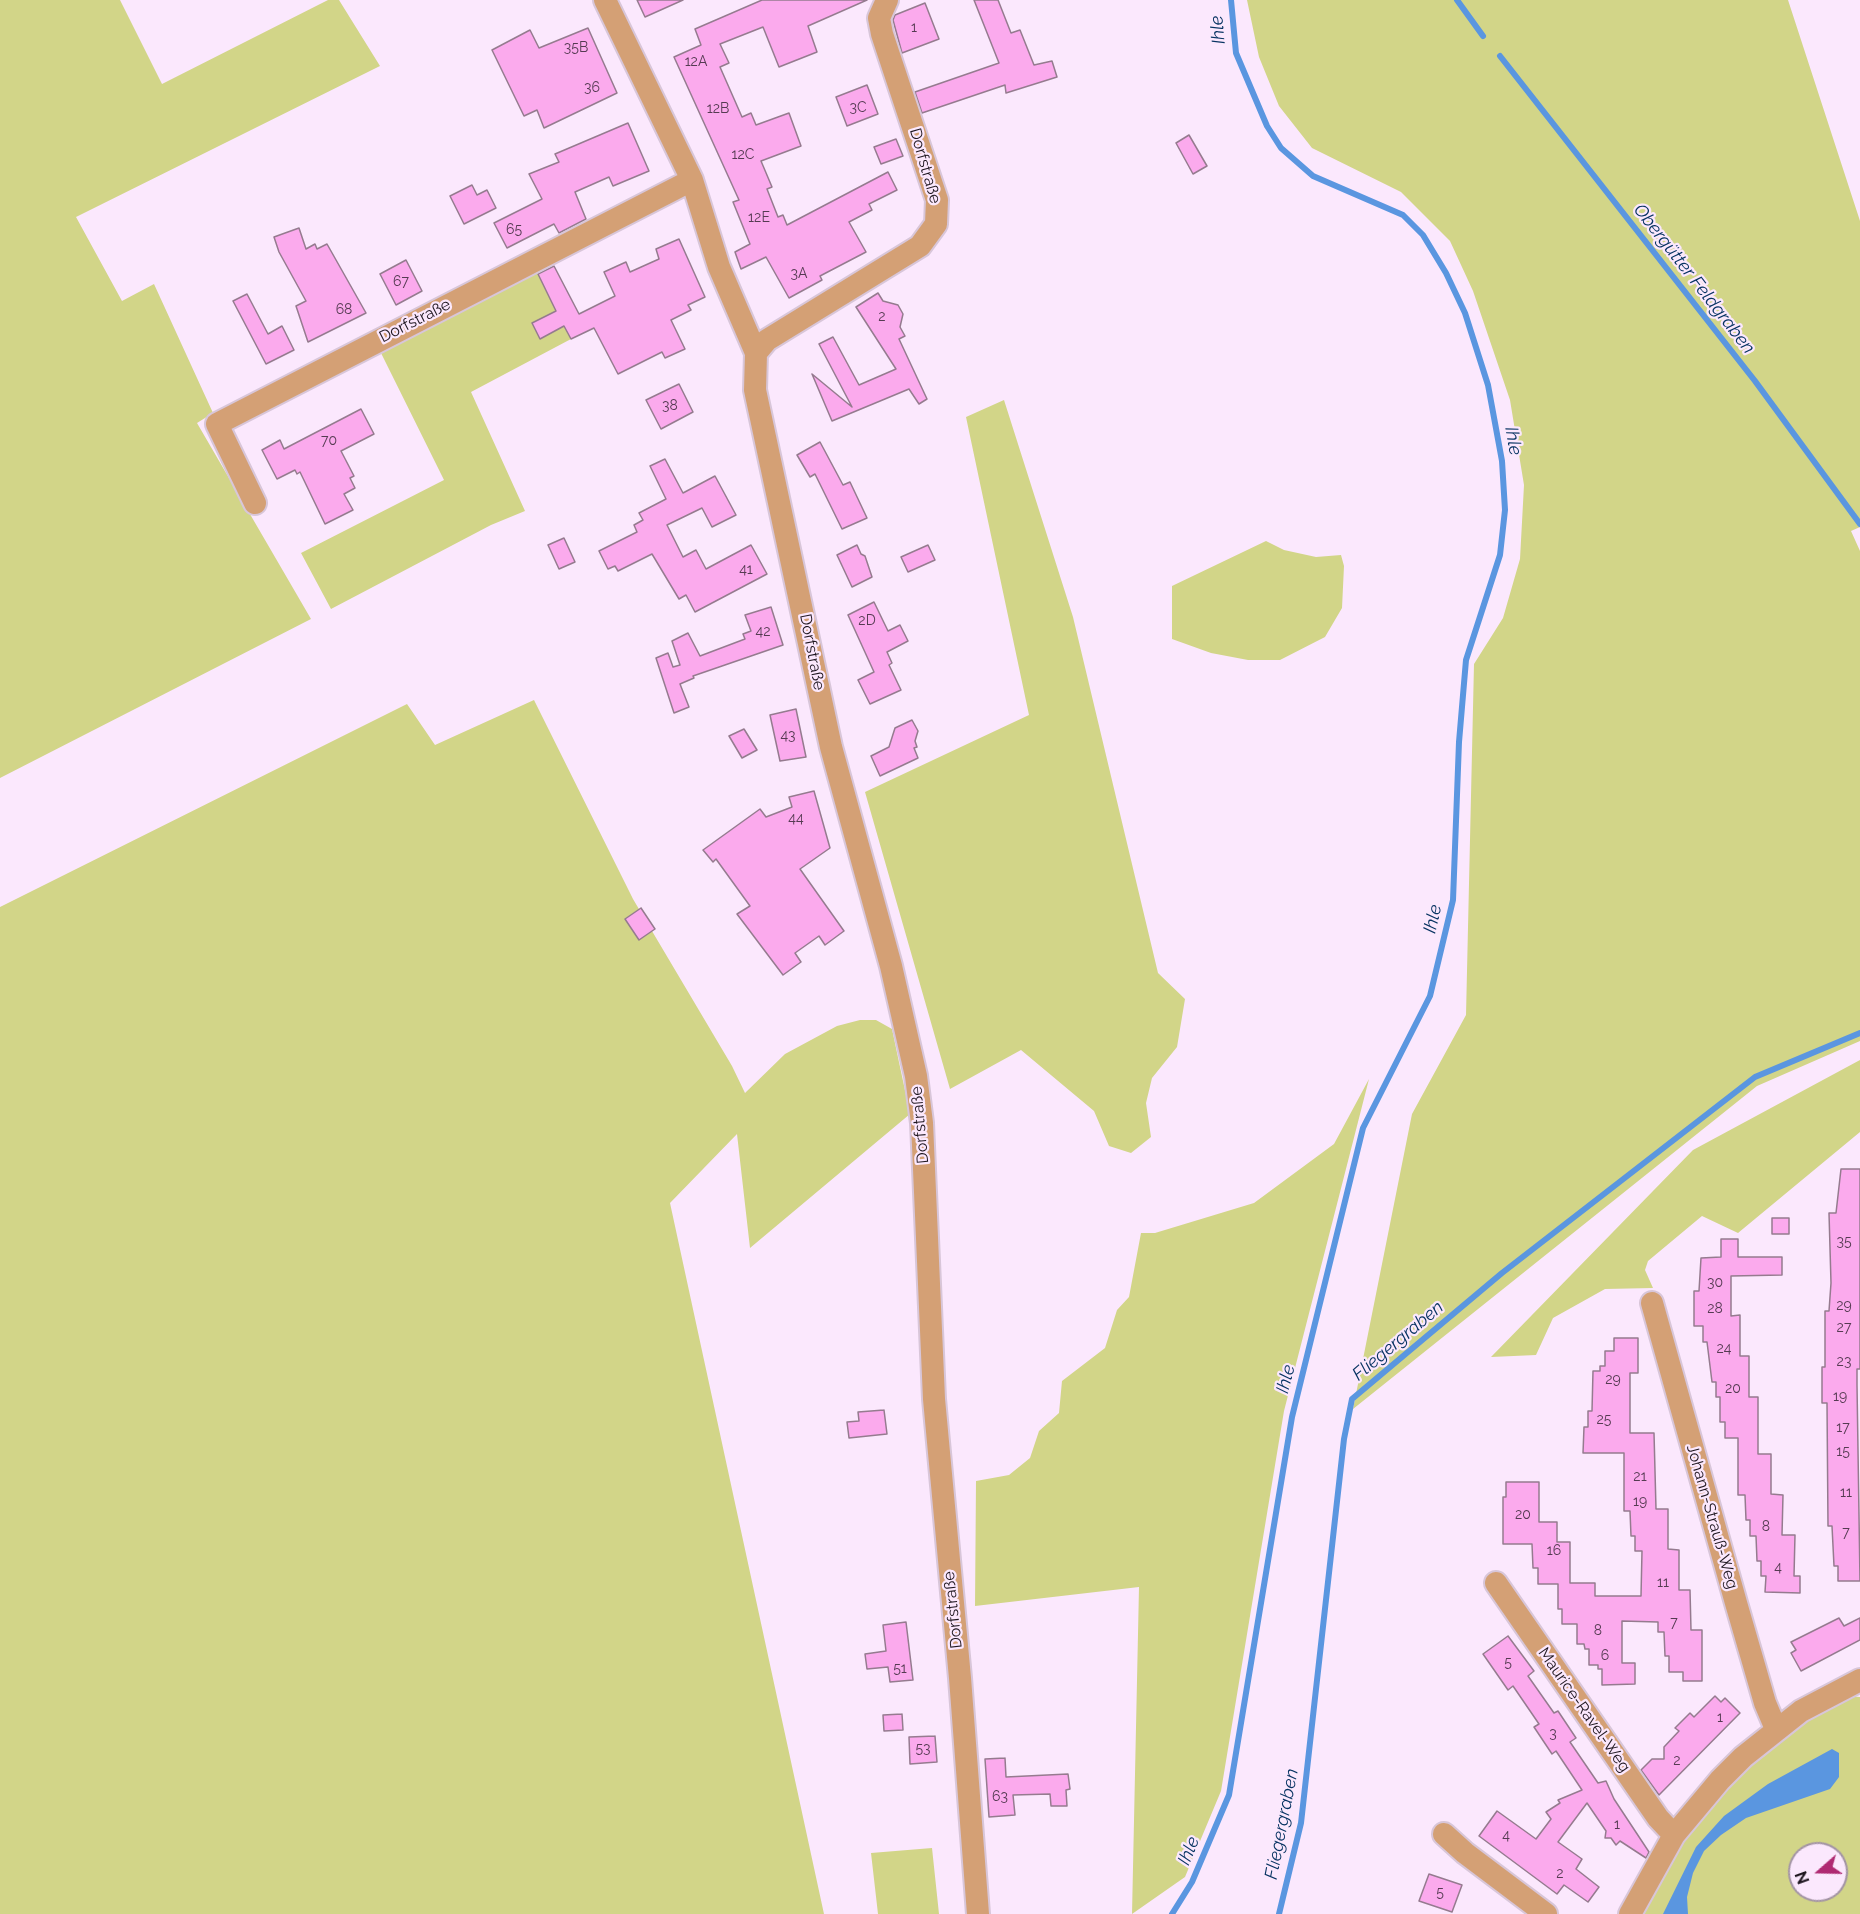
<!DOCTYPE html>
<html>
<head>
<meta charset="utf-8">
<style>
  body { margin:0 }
  #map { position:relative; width:1860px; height:1914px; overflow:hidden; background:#fbe8fd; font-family:Raleway,sans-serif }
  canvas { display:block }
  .north { position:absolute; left:1788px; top:1842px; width:60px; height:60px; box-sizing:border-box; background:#fbe8fd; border:2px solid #a394a4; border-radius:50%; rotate:250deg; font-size:16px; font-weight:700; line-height:24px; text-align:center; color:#1e161f }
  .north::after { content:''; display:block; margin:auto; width:21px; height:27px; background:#af2a72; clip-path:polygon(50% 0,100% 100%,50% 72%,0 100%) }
</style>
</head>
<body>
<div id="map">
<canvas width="1860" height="1914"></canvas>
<div class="north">N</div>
</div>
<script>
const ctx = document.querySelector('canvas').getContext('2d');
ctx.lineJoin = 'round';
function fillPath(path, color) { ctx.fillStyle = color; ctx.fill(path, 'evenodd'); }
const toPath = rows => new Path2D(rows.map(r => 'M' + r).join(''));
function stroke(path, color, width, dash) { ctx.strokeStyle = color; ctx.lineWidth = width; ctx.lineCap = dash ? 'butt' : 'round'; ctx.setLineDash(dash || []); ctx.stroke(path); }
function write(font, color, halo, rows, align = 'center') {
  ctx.font = font + ' Raleway,sans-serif'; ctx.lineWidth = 4.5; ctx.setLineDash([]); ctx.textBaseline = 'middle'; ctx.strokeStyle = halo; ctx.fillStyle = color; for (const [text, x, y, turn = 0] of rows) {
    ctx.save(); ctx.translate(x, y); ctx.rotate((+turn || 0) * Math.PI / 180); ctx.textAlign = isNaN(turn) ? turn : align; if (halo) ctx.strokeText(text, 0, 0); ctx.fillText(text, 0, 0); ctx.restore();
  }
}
fillPath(toPath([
  [0,0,120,0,162,84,328,0,339,0,380,66,76,217,122,301,154,284,213,413,197,423,311,619,0,778],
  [1247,0,1788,0,1860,221,1860,527,1851,531,1860,551,1860,1041,1757,1086,1353,1409,1412,1114,1466,1015,1474,664,1503,618,1520,559,1524,485,1510,400,1473,291,1450,241,1401,192,1312,148,1279,106,1259,57],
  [537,272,571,339,471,392,525,511,491,525,331,609,301,553,444,480,381,353],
  [1004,400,1073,617,1158,973,1185,999,1177,1047,1152,1078,1146,1103,1151,1137,1131,1153,1109,1146,1094,1111,1021,1050,950,1089,865,792,1029,715,966,417],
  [1266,541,1284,550,1316,557,1341,555,1344,566,1342,608,1325,637,1280,660,1248,660,1211,653,1172,639,1172,586],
  [534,700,633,899,732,1066,745,1093,785,1054,837,1026,860,1020,876,1020,892,1029,910,1114,750,1248,737,1134,670,1203,824,1914,0,1914,0,907,407,704,435,745],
  [1860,1060,1860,1132,1738,1233,1702,1216,1648,1261,1645,1270,1653,1288,1605,1289,1553,1318,1536,1355,1491,1357,1693,1150],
  [1369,1079,1284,1411,1221,1791,1185,1877,1132,1914,1139,1587,975,1606,976,1481,1009,1475,1030,1458,1039,1431,1059,1413,1062,1381,1105,1348,1117,1310,1129,1297,1141,1233,1155,1233,1254,1203,1334,1144],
  [1848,1696,1860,1697,1860,1914,1639,1914,1659,1874,1695,1823,1734,1778,1782,1736,1830,1704],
  [1800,1854,1836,1854,1836,1890,1800,1890],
  [932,1848,939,1914,878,1914,871,1853]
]), '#d2d588');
fillPath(toPath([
  [1832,1749,1839,1753,1839,1777,1830,1789,1746,1818,1721,1835,1704,1851,1693,1873,1687,1897,1688,1914,1663,1914,1696,1847,1724,1816,1768,1784]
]), '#5a96e0');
stroke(toPath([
  [1457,0,1483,36],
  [1500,56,1755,381,1860,524],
  [1172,1914,1192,1882,1229,1795,1292,1417,1363,1128,1430,996,1453,900,1459,742,1466,660,1500,555,1505,510,1502,461,1488,385,1465,313,1446,273,1423,235,1403,215,1313,176,1281,148,1267,126,1236,53,1231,0],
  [1279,1914,1301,1823,1344,1439,1352,1399,1502,1273,1755,1077,1860,1033]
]), '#5a96e0', 6);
const building = toPath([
  [637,0,683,0,645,17,637,0],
  [762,0,867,0,808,26,817,52,779,67,763,27,720,44,729,63,720,67,742,117,751,113,756,125,789,113,801,146,761,161,772,187,767,189,778,217,783,215,787,225,888,172,897,190,869,204,872,210,849,222,866,252,820,276,822,280,789,298,766,257,741,269,735,252,750,244,733,202,739,200,674,57,701,45,695,29,762,0],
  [974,0,998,0,1011,33,1020,30,1034,65,1052,61,1057,77,1006,93,1005,85,922,113,915,92,999,63,974,0],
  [925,3,939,39,902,53,893,20,895,15,925,3],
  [588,28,617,93,544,128,537,110,524,116,492,50,530,30,539,48,588,28],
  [867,85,878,114,847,126,836,97,867,85],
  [628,123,649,171,613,186,609,177,575,192,586,219,559,233,554,224,507,248,494,223,542,199,529,174,559,162,555,154,628,123],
  [1189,135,1207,166,1193,174,1176,143,1189,135],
  [896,139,903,156,881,164,874,147,896,139],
  [472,185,477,195,487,190,496,208,464,224,450,196,472,185],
  [299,228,306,249,315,244,317,249,327,244,366,313,308,342,296,306,306,301,279,252,274,237,299,228],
  [679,239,705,297,688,305,691,310,671,320,685,349,665,358,662,352,618,374,594,328,571,339,564,326,540,339,532,323,556,311,538,274,554,266,579,314,615,296,604,272,626,262,630,272,659,259,656,249,679,239],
  [406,260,422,291,396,305,380,274,406,260],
  [878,293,883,301,898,305,903,314,900,327,905,336,899,339,927,399,919,404,909,389,832,421,812,374,852,407,819,344,833,337,859,385,896,369,856,307,878,293],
  [247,294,268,334,282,326,294,350,266,364,233,301,247,294],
  [679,384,693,412,661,429,646,400,679,384],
  [361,409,374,434,341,451,354,476,350,478,355,488,344,494,353,510,325,524,300,472,297,474,295,470,277,479,262,450,280,440,284,449,361,409],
  [820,442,843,485,850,482,867,518,842,529,815,474,810,477,797,455,820,442],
  [665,459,683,493,715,476,736,515,712,527,702,508,667,525,683,557,696,550,706,569,751,545,767,574,695,612,686,595,679,599,652,554,618,571,615,566,608,569,599,551,637,532,634,525,643,520,639,513,666,499,650,466,665,459],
  [564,538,575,562,559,569,548,545,564,538],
  [857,545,861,554,865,556,872,577,852,587,837,555,857,545],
  [928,545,935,560,908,572,901,557,928,545],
  [874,602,888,631,900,625,908,641,887,652,892,663,889,665,901,690,870,704,858,680,874,672,848,615,874,602],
  [771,607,783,645,693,676,694,678,680,684,689,707,674,713,656,658,668,653,673,667,680,665,672,641,688,633,700,656,745,639,743,634,751,631,745,615,771,607],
  [796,709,806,757,780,761,770,715,796,709],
  [912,720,918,731,915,741,917,747,914,748,918,758,880,776,871,756,889,747,895,728,912,720],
  [744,729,757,750,742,758,729,736,744,729],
  [814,791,830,848,800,869,844,931,825,945,819,936,795,953,801,962,783,975,737,914,750,906,716,859,713,862,703,850,760,809,766,817,792,807,789,797,814,791],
  [641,908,655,929,639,940,625,919,641,908],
  [1841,1169,1860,1169,1860,1369,1857,1369,1857,1385,1860,1581,1838,1581,1838,1566,1834,1566,1832,1526,1828,1526,1827,1403,1822,1403,1822,1367,1825,1367,1825,1311,1829,1311,1831,1283,1829,1213,1836,1213,1841,1169],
  [1772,1218,1789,1218,1789,1234,1772,1234,1772,1218],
  [1721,1239,1738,1239,1738,1257,1782,1257,1782,1275,1731,1276,1731,1316,1740,1315,1740,1356,1749,1356,1749,1397,1758,1397,1758,1454,1771,1454,1771,1494,1783,1495,1782,1535,1795,1535,1794,1576,1800,1576,1800,1593,1765,1592,1766,1576,1761,1576,1761,1561,1757,1561,1756,1536,1750,1536,1750,1520,1746,1520,1745,1495,1738,1495,1738,1438,1725,1438,1725,1422,1720,1422,1720,1397,1716,1397,1716,1382,1712,1382,1707,1342,1703,1342,1703,1326,1694,1326,1694,1291,1699,1291,1701,1258,1721,1257,1721,1239],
  [1614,1338,1638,1338,1638,1373,1630,1373,1630,1433,1654,1433,1656,1509,1668,1509,1668,1549,1679,1550,1679,1590,1690,1590,1691,1630,1702,1630,1702,1681,1683,1681,1683,1672,1669,1672,1669,1656,1665,1656,1664,1632,1658,1632,1658,1622,1622,1621,1622,1663,1635,1663,1635,1684,1602,1685,1602,1669,1598,1669,1598,1665,1589,1665,1589,1649,1585,1649,1584,1644,1577,1644,1577,1624,1562,1624,1562,1609,1558,1609,1558,1584,1538,1584,1538,1568,1533,1568,1532,1544,1503,1544,1503,1497,1506,1497,1506,1482,1539,1482,1539,1522,1557,1522,1557,1542,1570,1542,1570,1583,1595,1583,1595,1596,1641,1596,1642,1551,1635,1551,1635,1536,1631,1536,1630,1511,1624,1511,1624,1453,1583,1453,1584,1427,1588,1427,1588,1411,1592,1411,1593,1371,1600,1371,1600,1366,1605,1366,1605,1351,1614,1351,1614,1338],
  [884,1410,887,1434,849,1438,847,1422,859,1421,858,1412,884,1410],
  [1839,1618,1844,1626,1860,1618,1860,1640,1801,1671,1791,1653,1796,1650,1791,1642,1839,1618],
  [906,1622,913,1680,890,1682,888,1667,867,1669,865,1654,886,1651,883,1625,906,1622],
  [1508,1636,1534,1671,1528,1676,1554,1713,1558,1711,1576,1738,1570,1742,1598,1783,1606,1781,1614,1799,1649,1852,1646,1858,1620,1841,1616,1845,1611,1838,1605,1838,1606,1831,1587,1803,1558,1842,1582,1859,1576,1869,1599,1887,1588,1902,1564,1885,1557,1894,1479,1836,1497,1811,1536,1839,1551,1819,1546,1812,1560,1803,1558,1800,1582,1790,1556,1751,1552,1754,1534,1727,1539,1724,1513,1686,1508,1690,1483,1654,1508,1636],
  [1715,1696,1721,1702,1725,1698,1740,1713,1659,1795,1641,1770,1652,1759,1664,1759,1664,1747,1679,1731,1675,1728,1690,1713,1694,1717,1715,1696],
  [902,1714,903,1730,884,1731,883,1715,902,1714],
  [935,1736,937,1762,910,1764,909,1737,935,1736],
  [1005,1758,1006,1777,1068,1774,1070,1789,1066,1790,1067,1806,1051,1806,1050,1794,1013,1795,1015,1815,989,1817,985,1759,1005,1758],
  [1429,1874,1462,1885,1452,1912,1419,1901,1429,1874]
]);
fillPath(building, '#fbaaed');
stroke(building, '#957b8f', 1.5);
const street = toPath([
  [605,0,692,180,719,267,756,353],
  [887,0,879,18,882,34,937,200,936,224,920,246,767,340,756,353,755,390,831,747,891,966,916,1076,922,1123,934,1399,960,1678,978,1914],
  [255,503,217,424,692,180],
  [1652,1303,1736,1603,1765,1703,1776,1729],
  [1496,1583,1658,1818,1674,1835],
  [1444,1834,1465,1853,1546,1914],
  [1630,1914,1674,1835,1720,1780,1743,1757,1801,1711,1860,1680]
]);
stroke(street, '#d8c6d9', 26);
stroke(street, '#d4a075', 22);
write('14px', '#553b52', null, [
  ["1",914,28],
  ["35B",576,48],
  ["12A",696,62],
  ["36",592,88],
  ["3C",858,108],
  ["12B",718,109],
  ["12C",743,155],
  ["12E",759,218],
  ["65",514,230],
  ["3A",799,274],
  ["67",401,282],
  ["68",344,310],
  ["2",882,317],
  ["38",670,406],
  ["70",329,441],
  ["41",746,570],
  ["2D",867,621],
  ["42",763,632],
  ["43",788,736],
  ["44",796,819],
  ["35",1844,1242],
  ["30",1715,1283],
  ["29",1844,1306],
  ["28",1715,1309],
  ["27",1844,1328],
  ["24",1724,1349],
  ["23",1844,1362],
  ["29",1613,1380],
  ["20",1733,1389],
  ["19",1840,1397],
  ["25",1604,1420],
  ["17",1843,1428],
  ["15",1843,1452],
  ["21",1640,1477],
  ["11",1846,1493],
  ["19",1640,1502],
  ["20",1523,1515],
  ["8",1766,1527],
  ["7",1846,1533],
  ["16",1554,1551],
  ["4",1778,1568],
  ["11",1663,1583],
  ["7",1674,1623],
  ["8",1598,1631],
  ["6",1605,1656],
  ["5",1508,1663],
  ["51",900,1669],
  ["1",1720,1718],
  ["3",1553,1734],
  ["53",923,1749],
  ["2",1677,1761],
  ["63",1000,1797],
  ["1",1617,1825],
  ["4",1506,1836],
  ["2",1560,1874],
  ["5",1440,1893]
]);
write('16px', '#1e161f', '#fbe8fd', [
  ["Dorfstraße",925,166,74],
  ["Dorfstraße",415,321,-27],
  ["Dorfstraße",812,652,79],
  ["Dorfstraße",920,1125,-95],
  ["Johann-Strauß-Weg",1712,1517,74],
  ["Dorfstraße",953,1610,-96],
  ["Maurice-Ravel-Weg",1584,1710,55]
]);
write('italic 18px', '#073362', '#fbe8fd', [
  ["Ihle",1218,30,-95],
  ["Obergütter Feldgraben",1694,279,52],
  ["Ihle",1513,441,80],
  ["Ihle",1433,919,-77],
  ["Fliegergraben",1398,1341,-40],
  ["Ihle",1286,1379,-76],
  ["Fliegergraben",1282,1824,-79],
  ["Ihle",1189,1851,-68]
]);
</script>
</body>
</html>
